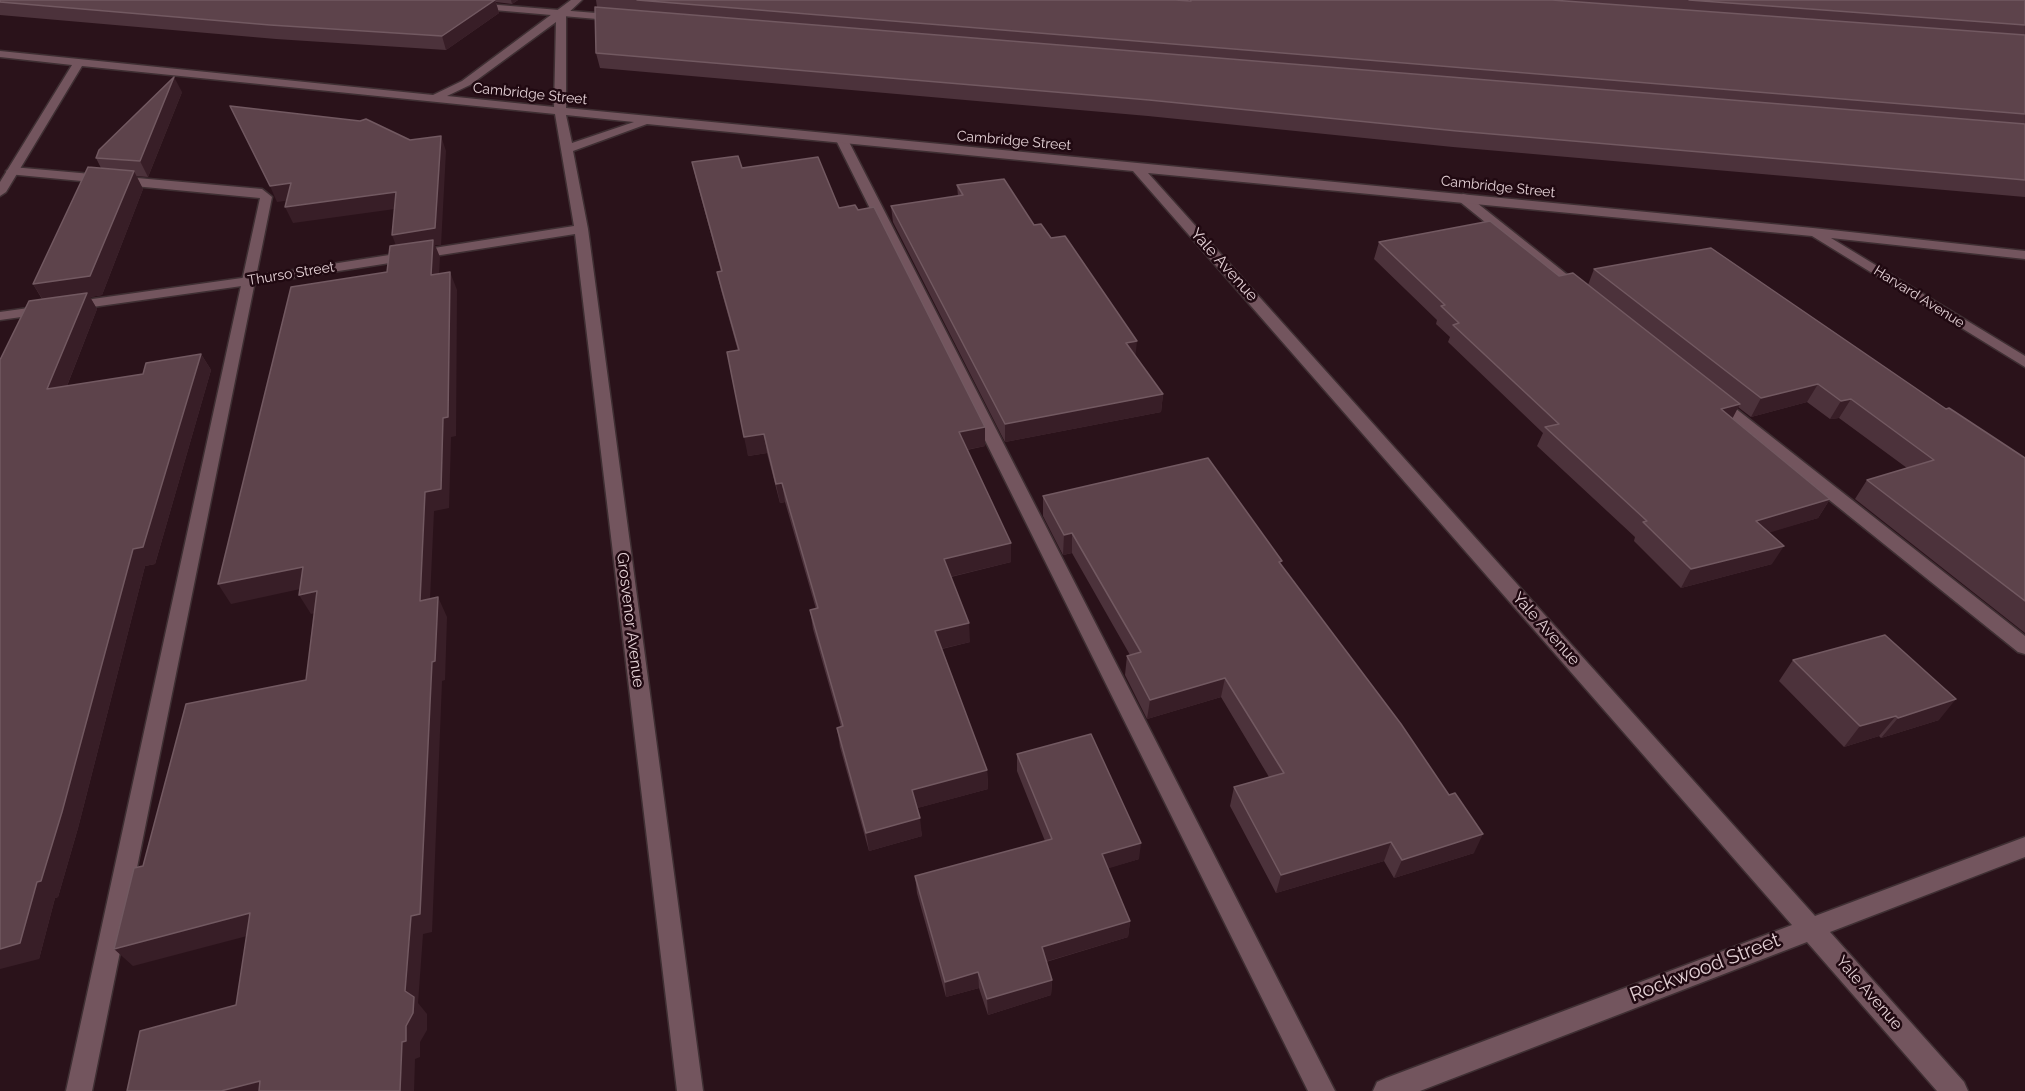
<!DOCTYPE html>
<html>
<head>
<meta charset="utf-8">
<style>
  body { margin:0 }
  canvas { display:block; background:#2a121a }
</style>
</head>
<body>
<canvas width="2025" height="1091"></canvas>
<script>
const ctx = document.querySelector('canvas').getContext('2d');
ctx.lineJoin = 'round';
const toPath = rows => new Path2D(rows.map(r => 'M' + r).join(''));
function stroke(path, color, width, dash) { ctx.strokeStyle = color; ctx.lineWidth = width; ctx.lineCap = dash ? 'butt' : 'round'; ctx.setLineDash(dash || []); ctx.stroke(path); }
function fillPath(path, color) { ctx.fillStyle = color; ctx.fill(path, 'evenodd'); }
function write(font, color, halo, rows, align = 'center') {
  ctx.font = font + ' Raleway,sans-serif'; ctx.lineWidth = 5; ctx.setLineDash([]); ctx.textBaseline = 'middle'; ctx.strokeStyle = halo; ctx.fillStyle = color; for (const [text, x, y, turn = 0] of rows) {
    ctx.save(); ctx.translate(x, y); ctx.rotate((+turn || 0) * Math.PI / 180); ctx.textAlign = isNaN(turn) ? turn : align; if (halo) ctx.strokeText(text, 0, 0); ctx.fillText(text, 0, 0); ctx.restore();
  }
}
const lane = toPath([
  [474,3,620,15,625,18,620,21,471,8,471,4,474,3],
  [842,137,848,140,1335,1091,1308,1091,836,140,842,137],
  [12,167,262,189,272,197,92,1091,66,1091,260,198,8,174,6,171,12,167],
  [1463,194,1467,195,1584,288,1586,291,1584,294,1574,294,1459,201,1457,198,1463,194],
  [1715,395,1721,397,2025,636,2025,654,2018,652,1709,403,1707,400,1709,397,1715,395]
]);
const street = toPath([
  [571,0,582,0,566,15,566,108,1813,228,2025,251,2025,259,1831,238,2025,356,2025,367,1812,236,1148,173,1815,916,2025,837,2025,857,1830,932,1964,1082,1968,1091,1937,1091,1807,942,1420,1091,1373,1091,1377,1082,1386,1078,1792,925,1133,171,647,124,573,151,588,229,703,1091,677,1091,575,234,249,285,0,320,0,312,249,277,574,226,555,114,82,66,6,192,0,196,0,182,72,65,0,57,0,51,433,95,462,81,571,0],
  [556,22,554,107,447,96,470,85,556,22],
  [566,115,634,122,572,143,566,115]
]);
stroke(lane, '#3f2f33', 3);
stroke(street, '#3f2f33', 3);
fillPath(lane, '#73555e');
fillPath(street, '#73555e');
fillPath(toPath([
  [0,0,518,0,512,4,496,2,499,13,446,50,276,39,0,15],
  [596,0,1175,0,1190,1,1190,0,2025,0,2025,197,1453,147,1148,116,600,68,596,53,597,7],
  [182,92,148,177,136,176,143,189,102,295,90,297,97,309,67,386,143,374,201,354,211,370,155,564,145,566,78,828,58,897,55,898,39,959,42,299,33,284,101,168,96,158],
  [692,162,742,168,839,208,985,427,985,446,967,450,1011,562,951,577,970,642,942,649,987,770,988,789,917,808,922,836,869,851,840,747,837,728,841,727,813,629,810,610,816,609,785,502,780,503,767,453,748,456,738,351,721,290,717,272,721,271,696,179],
  [957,185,1034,225,1135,356,1163,394,1161,412,1005,442,893,222,891,206,958,196],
  [1379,242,1559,276,1588,285,1594,269,1946,409,2025,458,2025,633,1855,499,1867,480,1907,468,1839,418,1830,419,1807,402,1751,417,1738,407,1732,418,1830,499,1818,518,1769,532,1772,564,1681,588,1634,541,1635,537,1537,446,1543,433,1448,342,1450,337,1436,324,1437,320,1374,259],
  [1043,496,1281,564,1474,853,1394,878,1384,861,1276,893,1230,806,1234,787,1269,777,1221,697,1147,719,1125,675,1127,656,1130,655,1072,553,1063,555,1043,516],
  [1793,660,1939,720,1881,738,1879,736,1844,747,1779,681],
  [1017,754,1139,859,1108,868,1130,921,1128,937,1046,962,1052,980,1051,995,988,1015,979,988,946,997,917,893,915,876,1045,841,1017,771]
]), '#4c323b');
fillPath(toPath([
  [495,0,499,13,446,50,442,36],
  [511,0,518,0,512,4],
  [174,77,182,92,148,177,140,161],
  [441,136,446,151,441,245,435,245,440,257,438,293,398,251,392,235],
  [134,171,143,189,102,295,90,297,97,309,59,406,47,389,45,303,33,284],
  [291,183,298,199,277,202,270,186],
  [396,192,402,208,293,223,285,207],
  [450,272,457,290,456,436,451,437,449,508,434,511,429,621,420,601,425,492,443,418],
  [1137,341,1135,359,1126,343],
  [201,354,211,370,155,564,145,566,78,828,58,897,55,898,39,959,0,969,0,949,37,882,133,549],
  [1818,384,1807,402,1751,417,1761,398],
  [1163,394,1161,412,1005,442,1005,424],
  [1851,399,1839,418,1830,419,1841,401],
  [1740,404,1730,423,1721,409],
  [985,427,985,446,960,451,959,432],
  [764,434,767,453,748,456,744,437],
  [782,483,785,502,780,503,776,484],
  [1830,499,1818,518,1745,540,1756,521],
  [1072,533,1072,553,1063,555,1064,535],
  [1011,543,1011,562,945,578,944,559],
  [1784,546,1772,564,1681,588,1691,569],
  [303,567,314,586,231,604,218,584],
  [317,591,328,610,311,614,299,595],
  [438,597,447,617,445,680,442,681,432,932,423,934,418,1003,427,1014,427,1030,420,1042,420,1057,415,1059,414,1091,400,1091,405,991],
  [969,623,970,642,936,650,935,631],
  [1225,678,1221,697,1147,719,1150,700],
  [1956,699,1939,720,1881,738,1898,718],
  [1896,716,1879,736,1844,747,1860,726],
  [987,770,988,789,914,809,912,790],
  [920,818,922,836,869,851,866,833],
  [1483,834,1474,853,1394,878,1402,860],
  [1391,842,1384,861,1276,893,1281,875],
  [1141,843,1139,859,1100,871,1102,854],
  [250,913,266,931,133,966,114,949],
  [1130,921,1128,937,1041,963,1042,947],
  [978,972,979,988,946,997,945,982],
  [1052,980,1051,995,988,1015,987,999],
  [260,1081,271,1091,221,1091]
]), '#381e27');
const building = toPath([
  [0,0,495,0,442,36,270,25,0,2,0,0],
  [637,0,1175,0,1191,1,1191,0,1552,0,2025,35,2025,114,637,0],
  [1689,0,2025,0,2025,25,1689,0],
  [595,7,2025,124,2025,180,1457,131,1149,100,596,53,595,7],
  [174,77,140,161,96,158,99,150,174,77],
  [230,106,360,121,366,119,410,140,441,136,435,228,392,235,396,192,285,207,291,183,270,186,230,106],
  [738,156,742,168,818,157,839,208,855,205,858,210,874,207,985,427,959,432,1011,543,944,559,969,623,935,631,987,770,912,790,920,818,866,833,837,728,843,726,810,610,818,608,782,483,776,484,764,434,744,437,727,352,739,350,717,272,722,271,692,162,738,156],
  [88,167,134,171,90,276,33,284,88,167],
  [1004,179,1034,225,1041,224,1051,238,1065,236,1137,341,1126,343,1163,394,1005,424,891,206,963,195,957,185,1004,179],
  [1490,221,1559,276,1573,273,1740,404,1721,409,1830,499,1756,521,1784,546,1691,569,1643,522,1647,521,1545,427,1559,424,1453,325,1459,323,1441,306,1445,305,1379,242,1490,221],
  [433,240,431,275,450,272,448,417,443,418,441,489,425,492,420,601,438,597,435,661,432,662,420,914,411,916,405,991,414,997,413,1013,406,1026,406,1041,402,1042,400,1091,259,1091,260,1081,221,1091,127,1091,140,1031,236,1005,250,913,114,949,134,868,143,866,186,704,306,680,317,591,299,595,303,567,218,584,291,287,387,272,390,246,433,240],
  [1711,248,1946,409,1949,408,2025,458,2025,601,1867,480,1934,460,1851,399,1841,401,1818,384,1761,398,1594,269,1711,248],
  [87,293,47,389,143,374,146,363,201,354,143,547,133,549,62,812,41,881,37,882,20,943,0,949,0,360,29,301,87,293],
  [1208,458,1282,561,1279,562,1401,724,1449,795,1455,793,1483,834,1402,860,1391,842,1281,875,1234,787,1284,773,1225,678,1150,700,1127,656,1141,652,1072,533,1064,535,1043,496,1208,458],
  [1885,635,1956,699,1898,718,1896,716,1860,726,1793,660,1885,635],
  [1091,734,1141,843,1102,854,1130,921,1042,947,1052,980,987,999,978,972,945,982,915,876,1052,839,1017,754,1091,734]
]);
fillPath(building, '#5d434b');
stroke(building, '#725961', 1.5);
write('14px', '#e3d0d5', '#200911', [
  ["Cambridge Street",530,94,6],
  ["Cambridge Street",1014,141,5],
  ["Cambridge Street",1498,187,6],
  ["Thurso Street",291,274,-9],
  ["Harvard Avenue",1919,297,32]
]);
write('16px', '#e3d0d5', '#200911', [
  ["Yale Avenue",1224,265,48],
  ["Grosvenor Avenue",630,620,83],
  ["Yale Avenue",1546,629,48],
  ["Yale Avenue",1869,993,49]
]);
write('20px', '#e3d0d5', '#200911', [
  ["Rockwood Street",1705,968,-21]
]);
</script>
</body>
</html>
